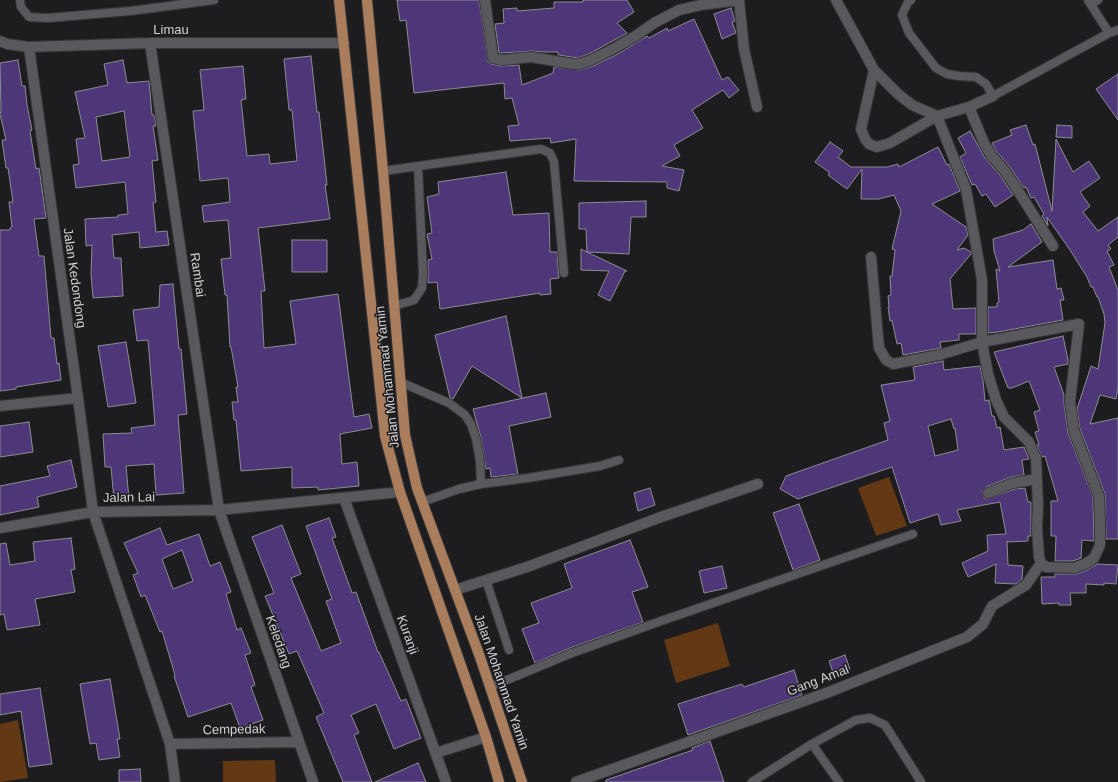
<!DOCTYPE html>
<html>
<head>
<meta charset="utf-8">
<style>
  body { margin:0 }
  canvas { display:block; background:#1d1c1f }
</style>
</head>
<body>
<canvas width="1118" height="782"></canvas>
<script>
const ctx = document.querySelector('canvas').getContext('2d');
ctx.lineJoin = 'round';
function fillPath(path, color) { ctx.fillStyle = color; ctx.fill(path, 'evenodd'); }
const toPath = rows => new Path2D(rows.map(r => 'M' + r).join(''));
function stroke(path, color, width, dash) { ctx.strokeStyle = color; ctx.lineWidth = width; ctx.lineCap = dash ? 'butt' : 'round'; ctx.setLineDash(dash || []); ctx.stroke(path); }
function write(font, color, halo, rows, align = 'center') {
  ctx.font = font + ' Arial,sans-serif'; ctx.lineWidth = 3; ctx.setLineDash([]); ctx.textBaseline = 'middle'; ctx.strokeStyle = halo; ctx.fillStyle = color; for (const [text, x, y, turn = 0] of rows) {
    ctx.save(); ctx.translate(x, y); ctx.rotate((+turn || 0) * Math.PI / 180); ctx.textAlign = isNaN(turn) ? turn : align; if (halo) ctx.strokeText(text, 0, 0); ctx.fillText(text, 0, 0); ctx.restore();
  }
}
fillPath(toPath([
  [889,477,907,526,876,536,858,488],
  [718,623,730,666,676,683,664,640],
  [18,720,28,778,0,782,0,724],
  [275,760,276,782,223,782,223,761]
]), '#633915');
const building = toPath([
  [397,0,479,0,488,62,492,64,501,66,519,65,522,85,553,73,554,67,579,70,593,66,616,55,647,36,649,38,667,28,668,31,694,19,722,80,728,77,739,90,729,98,723,90,692,110,703,128,674,145,680,156,662,166,684,170,679,191,667,188,667,182,574,181,576,139,551,143,550,138,510,141,508,126,519,125,512,98,505,99,504,83,414,93,406,20,400,21,397,0],
  [583,0,627,0,634,12,617,23,627,33,589,54,578,58,558,55,558,52,543,52,532,51,502,53,499,53,495,24,504,23,503,9,517,8,517,11,554,8,554,2,583,2,583,0],
  [731,8,735,21,732,22,736,33,722,39,714,14,731,8],
  [311,56,317,112,319,112,323,148,327,185,325,185,330,219,258,228,265,291,261,291,264,348,296,344,290,301,338,294,354,417,369,414,372,428,340,434,342,464,357,462,359,486,318,490,318,487,292,488,292,467,241,471,236,420,234,420,232,402,238,402,236,387,238,387,231,347,230,347,227,295,225,295,221,259,231,258,228,220,204,222,202,206,230,202,228,178,200,181,193,111,204,110,200,70,243,66,246,99,241,100,247,156,269,154,270,164,297,161,292,110,289,110,284,59,311,56],
  [18,60,22,86,25,86,27,105,32,130,30,131,36,169,39,168,46,217,46,218,34,219,39,256,44,256,51,338,54,338,57,364,59,363,61,380,16,387,16,389,0,391,0,230,10,230,10,228,12,227,9,202,13,202,8,168,6,168,2,140,6,140,0,114,1,111,0,63,18,60],
  [123,60,127,83,149,81,152,115,154,115,156,126,153,126,158,160,152,161,156,202,153,203,156,232,167,231,169,245,140,248,139,232,112,235,114,258,121,258,123,296,93,298,91,274,92,245,86,246,85,219,118,217,118,215,128,214,125,182,76,188,73,165,79,164,76,139,85,138,75,92,108,85,104,64,123,60],
  [124,111,130,157,102,161,96,117,124,111],
  [1118,74,1118,120,1096,89,1118,74],
  [1026,125,1033,145,1035,144,1052,211,1056,139,1073,172,1089,161,1100,178,1080,192,1090,206,1083,212,1098,231,1118,217,1118,237,1108,245,1111,249,1107,251,1114,265,1109,267,1118,290,1118,387,1116,399,1100,395,1090,424,1118,418,1118,539,1106,539,1105,494,1080,429,1077,409,1091,366,1098,369,1105,323,1104,314,1098,297,1097,297,1093,287,1091,287,1087,277,1070,250,1047,217,1048,226,1042,216,1044,214,1034,197,1031,198,1026,187,1024,188,1010,167,996,151,992,143,1012,135,1010,130,1026,125],
  [1057,125,1072,126,1072,138,1056,137,1057,125],
  [970,131,985,158,1000,175,1013,195,995,207,986,194,982,196,975,184,972,185,960,157,966,153,958,138,970,131],
  [830,142,843,151,838,157,851,167,887,167,898,164,899,167,938,147,947,165,949,164,960,191,932,204,966,227,968,235,957,250,964,248,971,252,971,254,950,279,953,309,976,308,976,334,959,334,959,340,940,342,941,348,903,355,901,343,897,344,892,320,890,321,888,307,889,307,888,296,891,295,890,276,892,276,895,250,892,249,901,211,894,195,879,199,861,199,862,169,847,189,828,175,830,173,815,162,830,142],
  [506,172,513,215,549,213,550,252,557,252,559,278,550,279,551,294,540,295,540,293,440,309,437,282,428,283,428,260,432,259,427,234,432,233,427,197,439,194,438,182,506,172],
  [646,201,646,217,631,217,629,254,587,252,627,271,625,271,610,301,598,295,609,271,581,270,581,249,587,252,586,229,579,229,579,203,646,201],
  [1031,224,1042,242,1008,267,1053,260,1057,289,1061,288,1064,300,1060,300,1063,320,998,332,988,333,988,307,997,307,997,303,999,302,996,269,1000,271,994,251,993,239,1023,230,1031,224],
  [292,240,327,240,327,272,292,272,292,240],
  [173,284,179,349,181,349,187,414,178,415,184,493,156,495,154,464,126,466,129,499,114,500,111,467,105,467,103,434,132,433,131,428,155,425,148,340,137,341,133,310,159,307,160,285,173,284],
  [506,316,522,398,472,366,453,399,450,398,435,335,506,316],
  [1063,336,1068,360,1068,364,1054,367,1064,395,1064,403,1068,433,1093,497,1094,541,1082,540,1081,558,1073,561,1055,561,1056,536,1051,536,1051,501,1058,501,1045,456,1042,457,1037,445,1039,445,1035,432,1039,431,1034,412,1040,410,1029,381,1012,388,1008,388,994,352,1063,336],
  [126,342,136,403,108,407,98,346,126,342],
  [943,361,944,370,980,366,983,380,985,401,989,400,992,416,994,416,997,428,1000,427,1004,450,1024,447,1029,459,1022,460,1024,475,1011,477,986,487,982,492,984,498,987,499,1015,489,1025,488,1028,502,1031,502,1031,536,1028,536,1028,541,1007,542,1007,541,1008,565,1023,566,1022,579,1016,584,995,583,996,564,968,577,962,563,988,551,987,535,1006,534,1000,502,957,510,961,521,941,525,938,514,910,523,892,467,798,499,780,489,786,476,888,440,884,423,890,421,881,385,915,380,913,367,943,361],
  [951,419,954,429,955,428,958,450,935,456,928,426,951,419],
  [546,393,551,417,509,426,518,474,491,477,490,468,486,469,481,438,473,409,546,393],
  [29,422,33,452,0,457,0,426,29,422],
  [71,460,77,487,37,497,39,507,0,515,0,486,50,476,47,466,71,460],
  [650,488,655,505,638,511,634,493,650,488],
  [799,504,820,560,793,570,773,513,799,504],
  [329,518,336,537,332,538,352,593,356,592,378,652,379,652,401,701,406,699,421,738,394,749,376,704,351,715,359,733,354,735,372,782,343,782,316,717,324,713,297,651,289,654,265,596,274,593,252,537,282,525,301,574,291,578,321,651,341,643,326,601,332,599,306,526,329,518],
  [160,528,167,545,199,534,210,566,220,562,231,592,226,594,237,630,241,628,251,653,245,655,255,685,251,687,263,720,240,728,231,703,188,717,174,676,175,675,162,631,160,632,145,595,141,597,133,575,138,573,124,543,160,528],
  [182,550,193,581,173,589,162,559,182,550],
  [71,538,75,569,71,570,75,592,35,599,40,625,7,630,4,614,0,615,0,544,6,543,10,565,35,561,33,542,71,538],
  [630,540,648,587,632,592,643,622,570,648,535,663,522,629,539,623,531,603,572,588,564,564,630,540],
  [1097,564,1118,565,1116,584,1104,583,1104,585,1086,584,1086,593,1070,593,1071,605,1059,605,1059,603,1042,604,1041,577,1055,577,1055,574,1076,574,1087,570,1097,564],
  [722,566,727,588,704,593,699,571,722,566],
  [845,655,850,669,834,675,829,661,845,655],
  [794,670,802,695,688,735,678,704,742,684,744,687,794,670],
  [110,679,120,739,117,739,120,757,99,760,96,743,90,744,80,684,110,679],
  [40,688,52,764,29,767,21,711,0,715,0,694,40,688],
  [710,741,724,782,606,782,606,780,693,750,692,748,710,741],
  [418,763,426,782,375,782,418,763],
  [140,769,141,782,119,782,119,770,140,769]
]);
fillPath(building, '#4d3779');
stroke(building, '#8c8c90', 1);
const service = toPath([
  [20,0,21,7,29,17,48,18,130,11,214,0],
  [911,0,908,2,902,15,909,33,936,68,947,74,959,76,976,77,986,84,993,96,1109,33,1118,30],
  [1088,0,1109,33],
  [1091,4,1098,0],
  [383,171,541,149,550,153,554,162,564,273],
  [394,306,414,300,422,288,423,274,418,166],
  [400,382,449,403,465,415,471,424,476,439,480,461,481,484,459,489,422,502],
  [481,484,528,478,600,466,619,460],
  [486,580,509,650],
  [490,687,572,653,661,621,913,534],
  [812,744,839,782],
  [752,782,812,744,856,720,870,718,885,725,921,782]
]);
const minor = toPath([
  [485,0,493,58,502,60,531,57,573,64,579,64,591,60,613,49,637,35,654,23,679,10,701,5,739,0],
  [739,0,744,49,757,107],
  [836,0,874,70,898,94,912,105,937,116,966,189,982,280,982,342,988,374,996,400,1004,417,1029,442,1036,458,1038,506,1037,528,1039,557,1041,563,1046,567,1074,568,1085,564,1094,558,1100,545,1100,521,1099,496,1074,431,1070,402,1079,324,982,342,939,355,893,364,886,360,879,348,871,257],
  [0,41,7,44,29,47,150,43,344,43],
  [150,43,219,510,313,782],
  [29,47,78,398,93,512,170,744,175,782],
  [874,70,861,129,865,139,869,144,877,147,890,143,937,116,969,107,993,96],
  [969,107,984,143,991,155,1005,171,1015,186,1053,246],
  [0,406,78,398],
  [988,493,1013,483,1037,479],
  [344,498,446,782],
  [0,528,93,512,219,510,400,492],
  [455,590,527,567,661,517,758,484],
  [170,744,299,742],
  [436,753,486,737],
  [576,782,829,692,967,637,983,624,992,606,1026,585,1041,563]
]);
const primary = toPath([
  [339,0,385,436,400,492,486,737,499,782],
  [367,0,383,171,405,435,417,488,480,657,522,782]
]);
stroke(service, '#373739', 10);
stroke(minor, '#373739', 12);
stroke(primary, '#373739', 12);
stroke(service, '#59585c', 8);
stroke(minor, '#59585c', 10);
stroke(primary, '#aa7d5c', 10);
write('13px', '#d1d1d3', '#1d1c1f', [
  ["Limau",171,30],
  ["Rambai",197,275,82],
  ["Jalan Kedondong",74,278,82],
  ["Jalan Mohammad Yamin",388,377,-96],
  ["Jalan Lai",129,498,-1],
  ["Kuranji",407,635,70],
  ["Keledang",278,642,71],
  ["Gang Amal",818,681,-21],
  ["Jalan Mohammad Yamin",501,682,71],
  ["Cempedak",234,730,-1]
]);
</script>
</body>
</html>
